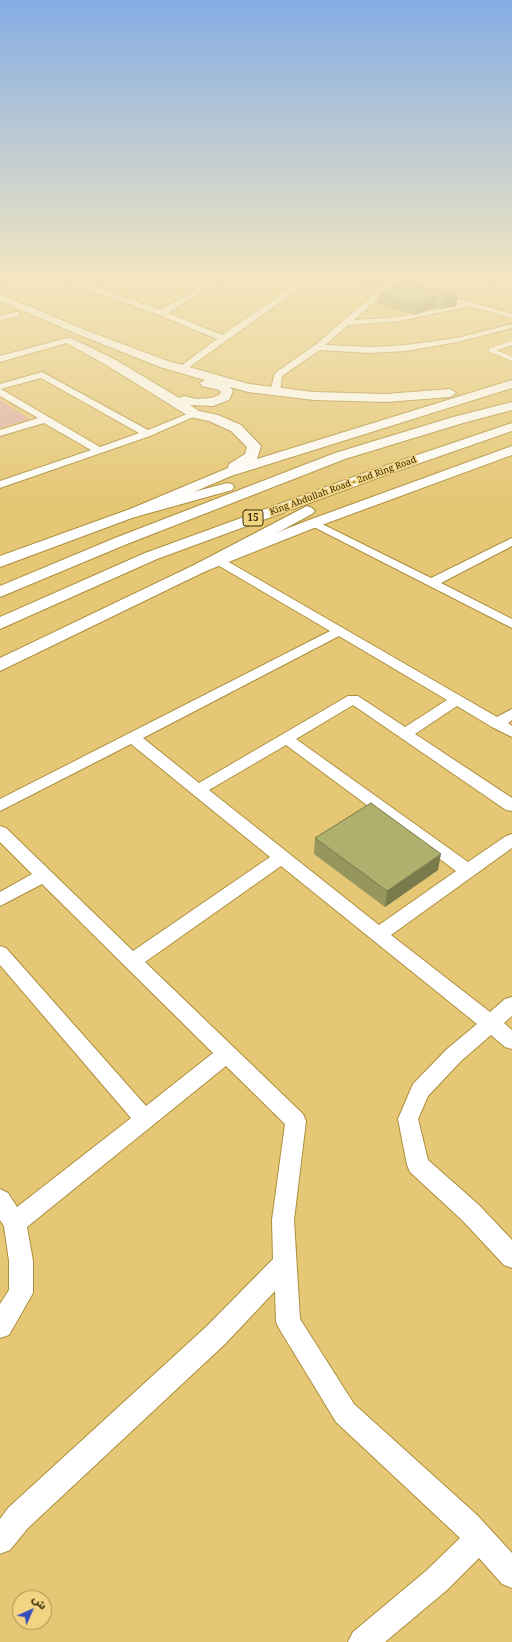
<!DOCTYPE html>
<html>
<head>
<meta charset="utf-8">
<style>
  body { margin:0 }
  #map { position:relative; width:512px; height:1642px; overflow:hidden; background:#e5c775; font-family:"Noto Serif","Noto Sans Arabic",serif }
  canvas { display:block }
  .north { position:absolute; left:12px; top:1590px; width:40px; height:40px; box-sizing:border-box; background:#f3d482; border:1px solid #a89151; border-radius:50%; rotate:45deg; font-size:11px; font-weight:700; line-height:16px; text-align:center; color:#382c08 }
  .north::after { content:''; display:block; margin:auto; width:14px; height:18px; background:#354cbe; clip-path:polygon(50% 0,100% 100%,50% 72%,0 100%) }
</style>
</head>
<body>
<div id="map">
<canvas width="512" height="1642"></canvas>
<div class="north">ش</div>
</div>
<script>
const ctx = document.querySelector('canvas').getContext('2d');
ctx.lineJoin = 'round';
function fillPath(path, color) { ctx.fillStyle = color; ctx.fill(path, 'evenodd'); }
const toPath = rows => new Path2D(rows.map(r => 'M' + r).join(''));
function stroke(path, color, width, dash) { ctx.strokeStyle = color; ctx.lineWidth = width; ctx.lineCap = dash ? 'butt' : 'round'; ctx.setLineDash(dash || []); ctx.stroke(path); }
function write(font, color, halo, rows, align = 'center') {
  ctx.font = font + ' "Noto Serif",serif'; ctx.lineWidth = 3.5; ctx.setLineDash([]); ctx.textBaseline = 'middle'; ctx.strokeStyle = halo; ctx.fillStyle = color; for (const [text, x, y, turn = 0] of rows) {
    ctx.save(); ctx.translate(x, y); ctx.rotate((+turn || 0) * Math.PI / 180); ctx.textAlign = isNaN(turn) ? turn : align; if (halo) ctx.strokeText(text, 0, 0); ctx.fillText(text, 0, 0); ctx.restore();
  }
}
fillPath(toPath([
  [0,400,29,419,0,428]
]), '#deaea6');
const lane = toPath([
  [512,343,491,350,512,359]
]);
const street = toPath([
  [6,276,17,276,0,282,0,278,6,276],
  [51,276,62,276,84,284,106,276,117,276,92,286,161,310,217,276,226,276,168,313,222,335,308,276,317,276,181,373,177,370,178,368,217,339,159,315,51,276],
  [348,276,362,276,417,289,413,291,392,287,354,320,400,317,461,304,433,296,433,292,436,292,512,314,512,318,470,306,400,321,348,325,325,345,371,347,406,345,457,338,512,324,512,328,457,342,406,351,371,353,320,350,282,376,280,392,275,395,272,394,270,392,275,373,315,345,385,285,348,276],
  [479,276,490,276,512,283,512,287,479,276],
  [16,312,19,312,19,316,0,320,0,316,16,312],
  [67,338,70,338,70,342,0,362,0,356,67,338],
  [42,372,148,430,192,412,195,411,200,414,150,436,0,488,0,481,91,450,44,423,0,436,0,430,38,418,0,396,0,384,42,372],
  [41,378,139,433,100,447,1,389,41,378],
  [314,520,431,578,512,538,512,546,441,583,512,619,512,628,310,525,308,523,310,521,314,520],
  [220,557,497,717,512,709,512,720,508,723,512,726,512,737,492,727,457,706,415,734,512,798,512,811,506,810,353,705,296,739,468,862,506,836,512,834,512,848,391,935,490,1012,505,999,512,997,512,1016,504,1023,512,1030,512,1049,505,1047,491,1035,461,1061,428,1096,418,1119,428,1160,479,1205,512,1240,512,1268,504,1265,463,1221,410,1172,407,1165,398,1119,413,1084,447,1049,477,1024,281,866,145,962,303,1114,306,1121,294,1220,300,1319,354,1404,477,1515,512,1553,512,1588,502,1584,479,1558,447,1590,385,1642,348,1642,353,1632,427,1570,460,1538,336,1422,280,1330,276,1322,275,1291,225,1344,28,1528,10,1550,0,1554,0,1519,8,1508,207,1326,273,1259,272,1220,285,1124,226,1066,27,1227,33,1261,33,1293,9,1335,0,1338,0,1304,9,1290,9,1261,4,1226,0,1220,0,1189,8,1193,17,1207,131,1118,0,965,0,946,6,948,146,1106,213,1053,42,884,0,906,0,892,32,874,0,842,0,826,6,828,133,951,270,857,131,744,0,811,0,799,330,631,216,564,214,561,220,557],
  [339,636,447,700,405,727,358,696,348,696,199,783,143,738,339,636],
  [286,745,456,871,379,925,209,790,286,745]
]);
const secondary = toPath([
  [0,294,85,330,168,361,249,384,314,392,386,394,450,389,456,393,450,397,386,402,314,400,248,392,230,387,233,391,229,400,213,406,190,405,199,411,218,415,241,425,261,446,257,459,512,380,512,388,231,476,140,515,0,567,0,556,130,509,228,468,229,464,245,454,247,447,231,431,209,421,190,417,108,366,63,341,69,338,73,339,116,360,179,398,184,396,196,399,211,398,219,395,221,392,219,390,202,386,200,383,205,380,160,367,77,334,0,301,0,294],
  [512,446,512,455,319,526,206,571,0,671,0,658,194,565,309,520,512,446]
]);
const highway = toPath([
  [512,402,512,410,463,423,345,459,127,544,0,597,0,586,115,538,335,453,453,417,512,402],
  [512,423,512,431,380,477,157,559,0,629,0,617,145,553,370,471,512,423],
  [227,483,232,484,234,487,232,490,135,517,130,515,127,512,130,509,227,483],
  [307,506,312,508,315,511,312,514,206,571,200,573,194,571,192,568,194,565,307,506]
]);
stroke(lane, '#ad8f3d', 5);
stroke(street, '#ad8f3d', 2);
stroke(secondary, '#ad8f3d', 2);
stroke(highway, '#ad8f3d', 2);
stroke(lane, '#fff', 4);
fillPath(street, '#fff');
fillPath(secondary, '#fff');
fillPath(highway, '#fff');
fillPath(toPath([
  [392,282,424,285,424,291,458,295,456,306,442,309,435,307,415,315,378,304,379,293,392,288],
  [315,838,438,870,385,907,314,854]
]), '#96975e');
fillPath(toPath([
  [424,285,423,297,415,289],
  [458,295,456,306,442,309,443,297],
  [436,296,435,307,415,315,416,304],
  [441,854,438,870,385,907,387,891]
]), '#7a7b4c');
const building = toPath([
  [403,280,424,285,415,289,423,291,432,288,458,295,443,297,436,296,416,304,379,293,400,285,392,282,403,280],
  [371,803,441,854,387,891,315,838,371,803]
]);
fillPath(building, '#afb06d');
stroke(building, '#7a7b4c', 1);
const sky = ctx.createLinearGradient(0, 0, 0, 506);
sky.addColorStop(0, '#84ade4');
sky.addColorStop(0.55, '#f3e6c1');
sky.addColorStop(1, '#f3e6c100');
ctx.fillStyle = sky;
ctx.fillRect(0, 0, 512, 506);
write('9px', '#382c08', '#f3d482', [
  ["King Abdullah Road - 2nd Ring Road",343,486,-20]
]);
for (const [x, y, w] of [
  [253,518,20]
]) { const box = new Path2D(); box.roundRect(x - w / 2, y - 8, w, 16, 3); ctx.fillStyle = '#f3d482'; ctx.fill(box); stroke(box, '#382c08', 1); }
write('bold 10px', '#382c08', null, [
  ["15",253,518]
]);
</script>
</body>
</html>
